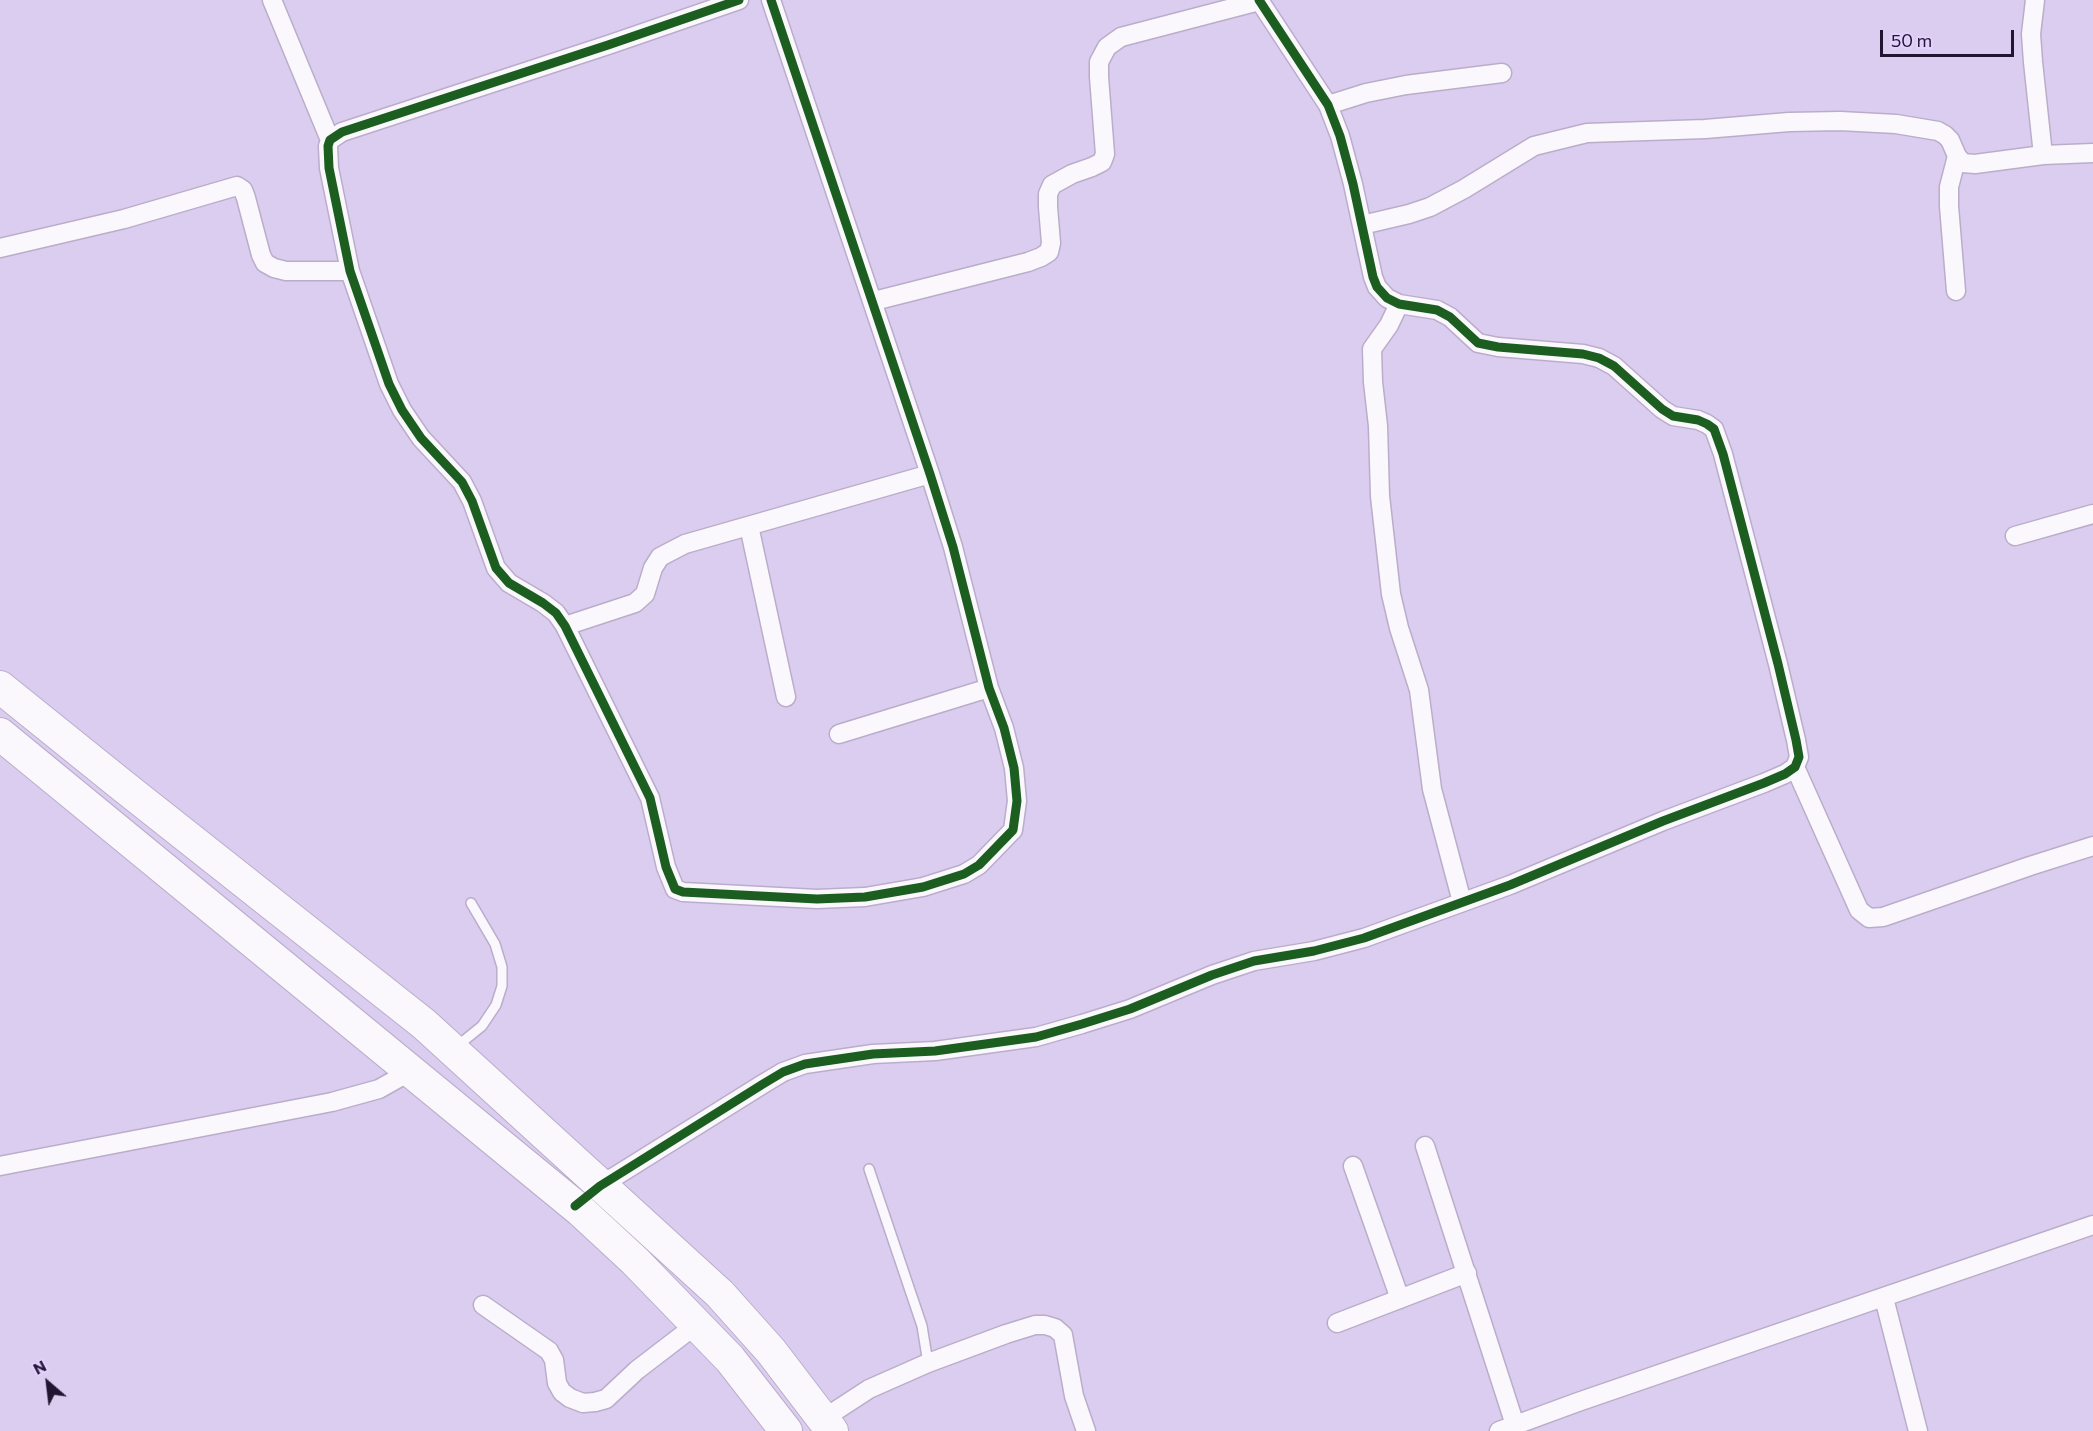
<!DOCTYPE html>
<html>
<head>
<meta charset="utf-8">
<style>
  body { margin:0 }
  #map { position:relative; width:2093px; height:1431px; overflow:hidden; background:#dbcdef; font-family:Commissioner,sans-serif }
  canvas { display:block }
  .north { position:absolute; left:18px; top:1353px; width:60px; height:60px; -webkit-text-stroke:4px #e2d0fe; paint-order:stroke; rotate:332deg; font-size:16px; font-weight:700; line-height:24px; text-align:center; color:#221531 }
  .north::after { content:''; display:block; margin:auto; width:21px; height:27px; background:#221531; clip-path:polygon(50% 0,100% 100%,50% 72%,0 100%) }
  .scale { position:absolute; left:1880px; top:30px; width:134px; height:27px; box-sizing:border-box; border:3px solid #221531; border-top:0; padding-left:8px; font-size:18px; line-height:21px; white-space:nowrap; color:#221531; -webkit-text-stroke:4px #e2d0fe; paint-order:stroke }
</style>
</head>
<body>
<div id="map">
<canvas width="2093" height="1431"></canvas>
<div class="north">N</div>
<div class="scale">50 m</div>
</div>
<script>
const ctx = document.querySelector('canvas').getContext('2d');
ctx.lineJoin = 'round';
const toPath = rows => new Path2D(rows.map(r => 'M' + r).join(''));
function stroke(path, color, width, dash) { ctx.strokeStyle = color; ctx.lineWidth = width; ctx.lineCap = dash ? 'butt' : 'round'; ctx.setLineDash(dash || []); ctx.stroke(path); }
const service = toPath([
  [456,1047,482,1026,496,1005,502,986,502,967,495,944,471,903],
  [869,1169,922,1326,928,1363]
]);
const minor = toPath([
  [272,0,330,140],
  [739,0,608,45,342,132,330,140,328,146,329,168,350,271,389,384,402,410,421,438,462,482,472,501,496,568,509,583,543,603,556,613,565,626,650,798,666,867,675,889,683,892,817,899,865,897,923,887,964,874,979,865,1013,830,1017,801,1014,768,1004,728,989,688,953,547,930,474,771,0],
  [2035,0,2031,34,2033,62,2043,155],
  [1328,105,1366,93,1406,85,1502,73],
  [1362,225,1409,214,1430,207,1464,189,1534,146,1587,133,1705,129,1789,122,1840,121,1896,124,1938,131,1945,135,1950,140,1957,156,1963,163,1975,164,2043,155,2093,153],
  [0,248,124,219,237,186,243,190,246,198,261,255,265,263,274,268,286,271,350,271],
  [1956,291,1949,206,1949,187,1957,156],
  [874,301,1028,262,1041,257,1049,252,1051,243,1048,207,1048,194,1052,185,1072,174,1092,167,1102,162,1105,154,1099,77,1099,62,1107,47,1121,37,1259,1],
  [1399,304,1389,325,1372,349,1373,382,1378,426,1380,496,1391,594,1399,628,1419,690,1432,789,1462,902],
  [749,526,786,697],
  [2015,536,2093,514],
  [565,626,635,603,645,594,653,568,660,557,685,544,930,474],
  [839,734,989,688],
  [1795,767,1859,910,1869,918,1883,917,2030,866,2093,846],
  [1425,1146,1515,1425],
  [0,1166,332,1102,379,1089,411,1071],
  [1353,1166,1400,1299],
  [595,1189,763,1084,783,1072,805,1064,873,1054,935,1051,1036,1037,1082,1024,1130,1009,1212,975,1254,961,1314,951,1364,938,1510,885,1663,821,1764,783,1785,774,1795,767,1799,757,1796,740,1778,664,1723,454,1714,429,1707,424,1698,420,1673,416,1662,409,1614,366,1599,358,1583,354,1498,347,1478,343,1450,317,1437,310,1399,304,1387,298,1377,287,1373,277,1353,184,1340,136,1328,105,1259,0],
  [1884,1298,1918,1431],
  [483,1305,549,1351,554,1360,557,1383,562,1392,570,1398,583,1403,595,1402,606,1399,637,1370,697,1324],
  [1337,1323,1467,1273],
  [823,1419,869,1389,928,1363,1006,1334,1035,1325,1045,1325,1055,1328,1063,1335,1074,1396,1086,1431],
  [1499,1431,1578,1402,2093,1225]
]);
const trunk = toPath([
  [0,687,123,786,424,1024,720,1294,771,1351,832,1431],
  [0,734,581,1211,635,1261,730,1359,786,1431]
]);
stroke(service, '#baadca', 12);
stroke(minor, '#baadca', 21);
stroke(trunk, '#baadca', 34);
stroke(service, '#faf8fd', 9);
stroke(minor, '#faf8fd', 18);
stroke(trunk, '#faf8fd', 32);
stroke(toPath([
  [739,0,608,45,342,132,330,140,328,146,329,168,350,271,389,384,402,410,421,438,462,482,472,501,496,568,509,583,543,603,556,613,565,626,650,798,666,867,675,889,683,892,817,899,865,897,923,887,964,874,979,865,1013,830,1017,801,1014,768,1004,728,989,688,953,547,930,474,771,0],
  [575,1206,600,1186,763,1084,783,1072,805,1064,873,1054,935,1051,1036,1037,1082,1024,1130,1009,1212,975,1254,961,1314,951,1364,938,1510,885,1663,821,1764,783,1785,774,1795,767,1799,757,1796,740,1778,664,1723,454,1714,429,1707,424,1698,420,1673,416,1662,409,1614,366,1599,358,1583,354,1498,347,1478,343,1450,317,1437,310,1399,304,1387,298,1377,287,1373,277,1353,184,1340,136,1328,105,1259,0]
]), '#1b5e20', 9);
</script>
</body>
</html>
